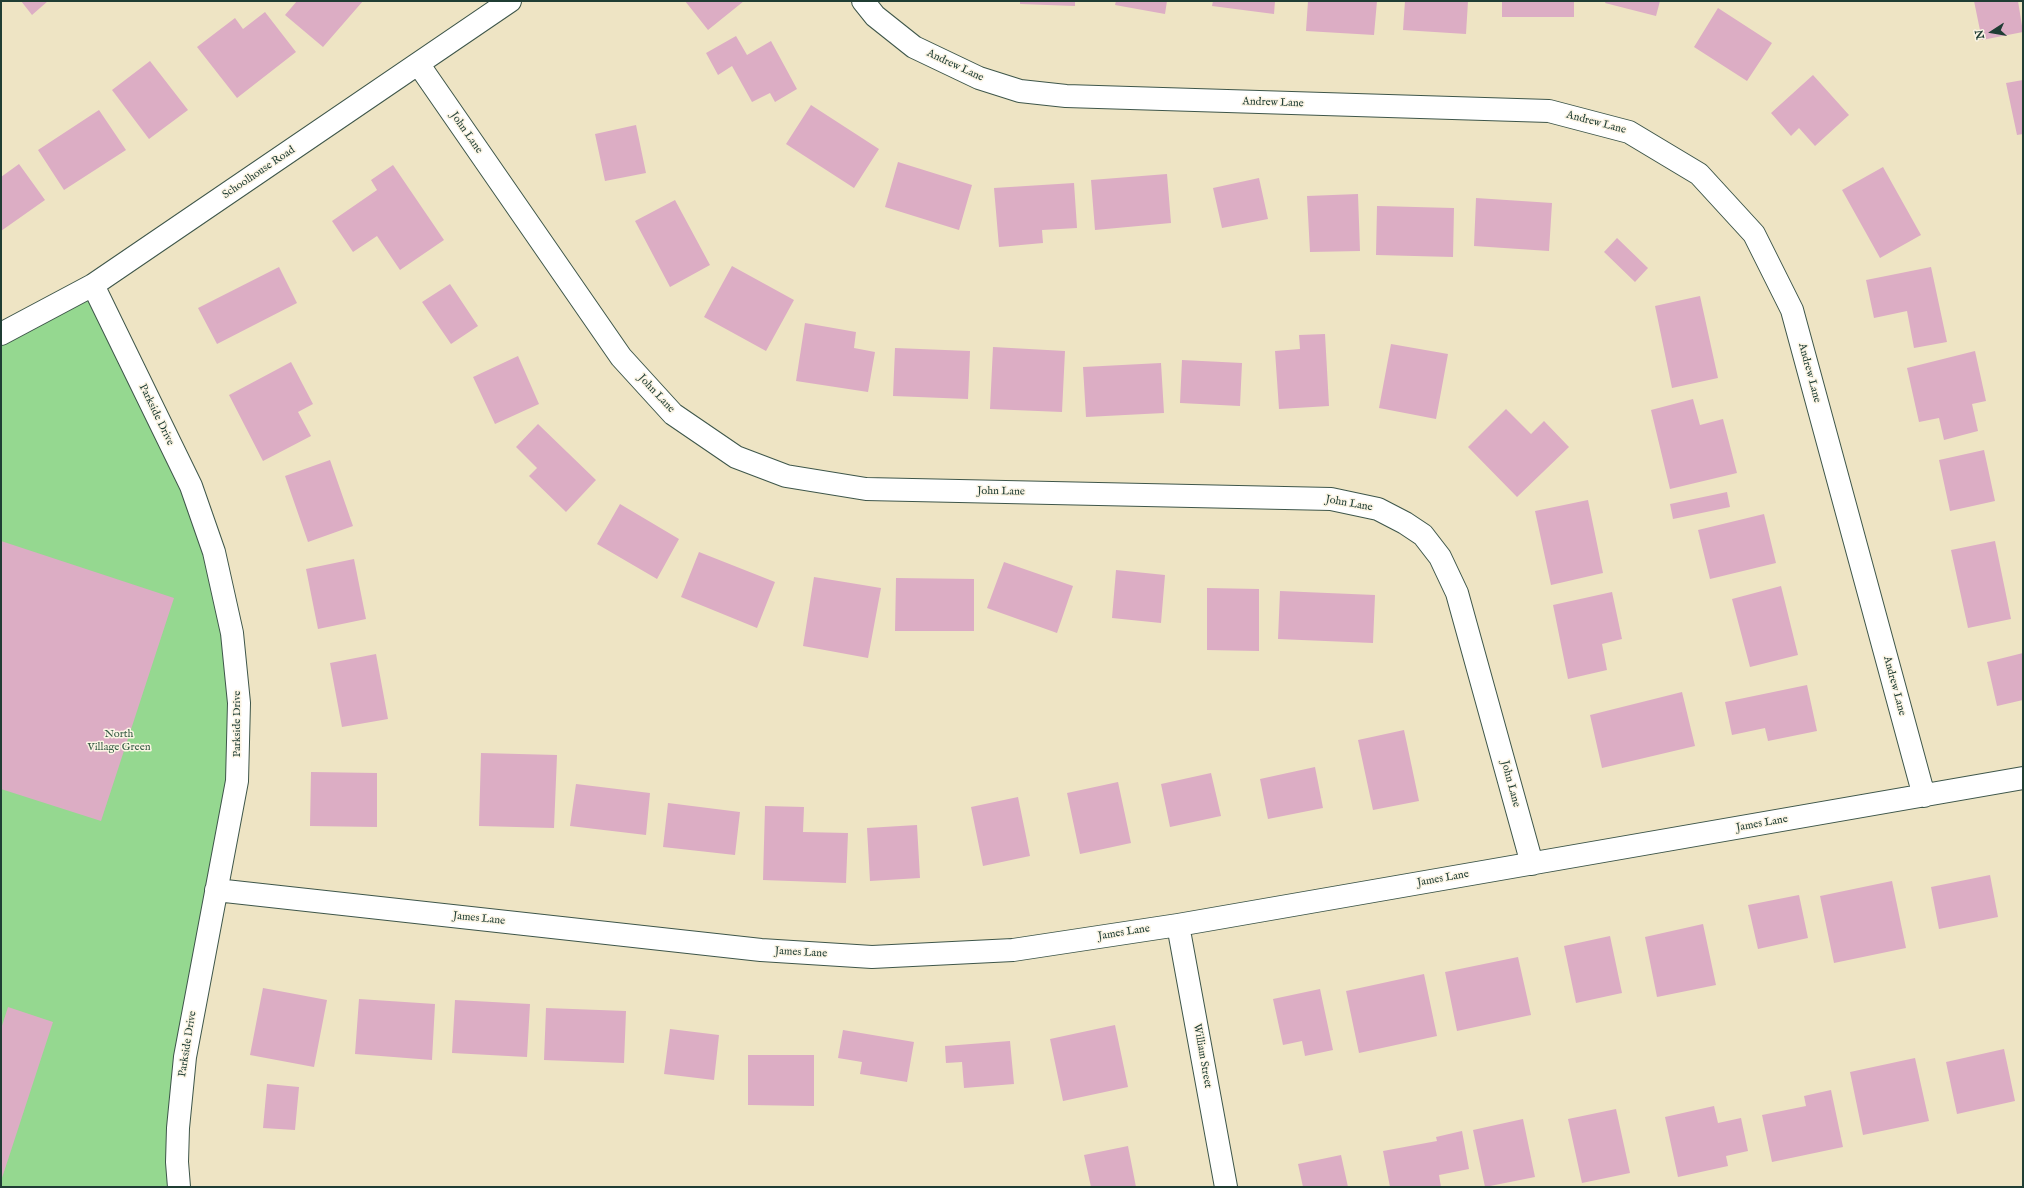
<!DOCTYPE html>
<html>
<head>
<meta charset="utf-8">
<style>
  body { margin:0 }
  #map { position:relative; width:2024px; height:1188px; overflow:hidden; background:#eee4c4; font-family:"IM FELL English",serif }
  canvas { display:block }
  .frame { position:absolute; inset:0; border:2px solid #1f3d34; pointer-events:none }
  .north { position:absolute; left:1972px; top:12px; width:40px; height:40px; -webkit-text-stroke:3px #fcf5e5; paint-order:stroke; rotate:258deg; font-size:11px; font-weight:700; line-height:16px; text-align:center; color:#1f3d34 }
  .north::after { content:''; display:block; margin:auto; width:14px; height:18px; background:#1f3d34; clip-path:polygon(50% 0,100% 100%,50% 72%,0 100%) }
</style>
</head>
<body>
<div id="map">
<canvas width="2024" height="1188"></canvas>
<div class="frame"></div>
<div class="north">N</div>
</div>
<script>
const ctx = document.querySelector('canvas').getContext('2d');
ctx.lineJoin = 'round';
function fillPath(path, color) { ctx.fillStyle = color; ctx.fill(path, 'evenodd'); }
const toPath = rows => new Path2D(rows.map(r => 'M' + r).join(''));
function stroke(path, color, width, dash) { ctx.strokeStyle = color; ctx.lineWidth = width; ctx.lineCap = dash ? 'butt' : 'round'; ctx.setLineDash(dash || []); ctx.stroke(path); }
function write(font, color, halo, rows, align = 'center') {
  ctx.font = font + ' "IM FELL English",serif'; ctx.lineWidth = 3; ctx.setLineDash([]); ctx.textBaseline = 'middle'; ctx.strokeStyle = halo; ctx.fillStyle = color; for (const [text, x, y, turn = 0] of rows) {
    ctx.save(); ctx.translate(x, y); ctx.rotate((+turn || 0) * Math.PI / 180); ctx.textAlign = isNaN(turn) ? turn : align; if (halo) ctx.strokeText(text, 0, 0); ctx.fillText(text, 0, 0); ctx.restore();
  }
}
fillPath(toPath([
  [87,290,190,490,237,706,185,1051,178,1187,1,1187,1,334]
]), '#95d890');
fillPath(toPath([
  [21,1,48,1,32,15],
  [297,1,363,1,323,47,285,15],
  [685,1,744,1,708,30],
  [1020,1,1075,1,1075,6,1020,4],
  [1116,1,1167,1,1165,14,1115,5],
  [1213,1,1275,1,1274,14,1212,6],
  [1308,1,1377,1,1374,35,1306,31],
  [1405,1,1468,1,1466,34,1403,30],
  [1502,1,1574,1,1574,17,1502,17],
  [1606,1,1660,1,1656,16,1605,3],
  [1974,1,2018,1,2023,32,1982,40],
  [1718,8,1772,43,1747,81,1694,47],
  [265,12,296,52,237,98,197,47,235,18,243,29],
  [736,36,747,55,771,41,797,89,775,102,770,93,752,102,732,66,718,75,706,53],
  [150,61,188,110,149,139,112,90],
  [1813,75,1849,115,1815,146,1799,128,1791,136,1771,113],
  [2023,80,2023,134,2017,135,2006,83],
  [811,105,879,149,854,188,786,144],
  [99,110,126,150,64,190,38,150],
  [636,125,646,173,605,181,595,134],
  [898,162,972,185,959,230,885,207],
  [19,164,45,200,1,231,1,177],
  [393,165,444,240,400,270,377,236,353,252,332,221,377,190,371,180],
  [1883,167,1921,235,1880,258,1842,190],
  [1167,174,1171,223,1095,230,1091,180],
  [1259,178,1268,219,1222,228,1213,188],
  [1074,183,1077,228,1042,230,1043,243,999,247,994,188],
  [1358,194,1360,251,1310,252,1307,196],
  [1476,198,1552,203,1549,251,1474,246],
  [675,200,710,265,670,287,635,221],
  [1377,206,1454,208,1453,257,1376,255],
  [1617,238,1648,268,1635,282,1604,252],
  [732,266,794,300,766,351,704,317],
  [279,267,297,303,217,344,198,308],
  [1931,267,1947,342,1914,348,1907,311,1874,318,1866,280],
  [450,284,478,326,451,344,422,302],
  [1700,296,1718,378,1672,388,1655,306],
  [805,323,856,332,854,348,875,352,868,392,796,381],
  [1325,334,1329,406,1279,409,1275,351,1300,349,1299,335],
  [1391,344,1448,354,1436,419,1379,408],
  [993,347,1065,351,1062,412,990,409],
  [895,348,970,351,968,399,893,396],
  [1975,351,1986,401,1972,404,1978,431,1944,440,1939,418,1919,422,1907,368],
  [518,356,539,404,495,424,473,377],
  [1182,360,1242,363,1240,406,1180,403],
  [291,362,313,404,298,412,311,436,263,461,229,395],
  [1161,363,1164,413,1086,417,1083,367],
  [1693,399,1700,425,1723,419,1737,473,1670,489,1651,410],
  [1506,409,1531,434,1544,421,1569,447,1517,497,1468,447],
  [538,424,596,480,566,512,529,476,537,468,516,447],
  [1984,450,1995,501,1950,511,1939,460],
  [330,460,353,526,308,542,285,476],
  [1727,492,1730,507,1673,519,1670,504],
  [1588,500,1603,573,1551,585,1535,511],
  [620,504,679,539,657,579,597,544],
  [1764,514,1776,563,1710,579,1698,530],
  [1,541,174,598,101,821,1,789],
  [1995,541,2011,619,1968,628,1951,550],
  [699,552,775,582,757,628,681,597],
  [354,559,366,619,318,629,306,569],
  [1004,562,1073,586,1057,633,987,608],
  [1116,570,1165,575,1161,623,1112,618],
  [814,577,881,588,868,658,803,646],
  [896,578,974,579,974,631,895,631],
  [1781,586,1798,655,1750,667,1732,599],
  [1207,588,1259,589,1259,651,1207,650],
  [1280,591,1375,595,1373,643,1278,639],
  [1612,592,1622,639,1602,644,1607,670,1568,679,1553,605],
  [2023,653,2023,700,1997,706,1987,662],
  [376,654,388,719,342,727,330,663],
  [1807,685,1817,731,1768,741,1765,728,1732,735,1725,702],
  [1682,692,1695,746,1602,768,1590,715],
  [1404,730,1419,801,1373,810,1358,740],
  [481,753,557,755,554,828,479,826],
  [1315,767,1323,808,1268,819,1260,779],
  [311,772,377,773,377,827,310,826],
  [1211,773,1221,816,1170,827,1161,784],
  [1118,782,1131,843,1080,854,1067,793],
  [576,784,650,793,646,835,570,826],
  [1018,797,1030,856,983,866,971,807],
  [668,803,740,812,735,855,663,847],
  [765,806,804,807,803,832,848,833,846,883,763,880],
  [917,825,920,878,870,881,867,828],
  [1990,875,1998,917,1939,929,1931,887],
  [1892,881,1906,948,1834,963,1820,896],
  [1799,895,1808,938,1758,949,1748,905],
  [1703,924,1716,985,1657,997,1645,937],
  [1610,936,1622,993,1576,1003,1564,946],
  [1518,957,1531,1015,1457,1031,1445,972],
  [1424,974,1437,1036,1359,1053,1346,991],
  [263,988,327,1000,314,1067,250,1055],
  [1320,989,1333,1050,1305,1056,1302,1041,1283,1045,1273,999],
  [359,999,435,1004,432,1060,355,1054],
  [455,1000,530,1004,527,1057,452,1053],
  [8,1007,53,1022,1,1181,1,1029],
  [546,1008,626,1011,624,1063,544,1060],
  [1115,1025,1128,1087,1063,1101,1050,1039],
  [670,1029,719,1035,714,1080,664,1074],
  [843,1030,914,1042,907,1082,860,1074,862,1062,838,1058],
  [1010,1041,1014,1084,964,1088,962,1062,946,1063,945,1046],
  [2004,1049,2015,1101,1957,1114,1946,1062],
  [748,1055,814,1055,814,1106,748,1105],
  [1915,1058,1929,1121,1863,1135,1850,1072],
  [267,1084,299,1087,295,1130,263,1128],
  [1831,1090,1843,1147,1772,1162,1762,1115,1806,1106,1804,1096],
  [1714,1106,1718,1123,1741,1118,1748,1151,1726,1156,1728,1166,1678,1177,1665,1117],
  [1616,1109,1630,1173,1582,1183,1568,1119],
  [1523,1119,1535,1177,1485,1187,1473,1130],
  [1462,1131,1469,1169,1439,1175,1441,1187,1390,1187,1383,1151,1437,1141,1436,1137],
  [1128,1146,1136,1187,1091,1187,1084,1155],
  [1341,1155,1348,1187,1303,1187,1298,1164]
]), '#dcadc4');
const minor = toPath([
  [863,1,875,16,914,47,979,78,1020,91,1066,96,1549,111,1629,132,1699,174,1754,234,1792,310,1924,796],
  [419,65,621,357,673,414,736,457,786,476,866,489,1331,499,1378,509,1405,523,1423,535,1440,557,1457,593,1532,864],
  [93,285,191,486,214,552,232,633,239,703,237,781,185,1057,178,1128,177,1162,179,1187],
  [1,334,93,285,510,1],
  [216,890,761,950,872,957,1013,950,1178,925,2023,778],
  [1178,925,1226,1187]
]);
stroke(minor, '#3e564a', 24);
stroke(minor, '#fff', 22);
write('11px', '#1f3d34', '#fcf5e5', [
  ["Andrew Lane",955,66,25],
  ["Andrew Lane",1273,103,2],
  ["Andrew Lane",1596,123,15],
  ["John Lane",466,133,55],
  ["Schoolhouse Road",259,173,-34],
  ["Andrew Lane",1809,373,75],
  ["John Lane",656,394,47],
  ["Parkside Drive",156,415,64],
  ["John Lane",1001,492,1],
  ["John Lane",1349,504,10],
  ["Andrew Lane",1894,686,75],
  ["Parkside Drive",238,724,-90],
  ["John Lane",1510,784,75],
  ["James Lane",1762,824,-10],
  ["James Lane",1443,879,-10],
  ["James Lane",479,919,6],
  ["James Lane",1124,933,-9],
  ["James Lane",801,953,3],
  ["Parkside Drive",188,1044,-81],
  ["William Street",1202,1056,80]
]);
write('11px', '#375c46', '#fcf5e5', [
  ["North",119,735],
  ["Village Green",119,748]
]);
</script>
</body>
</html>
